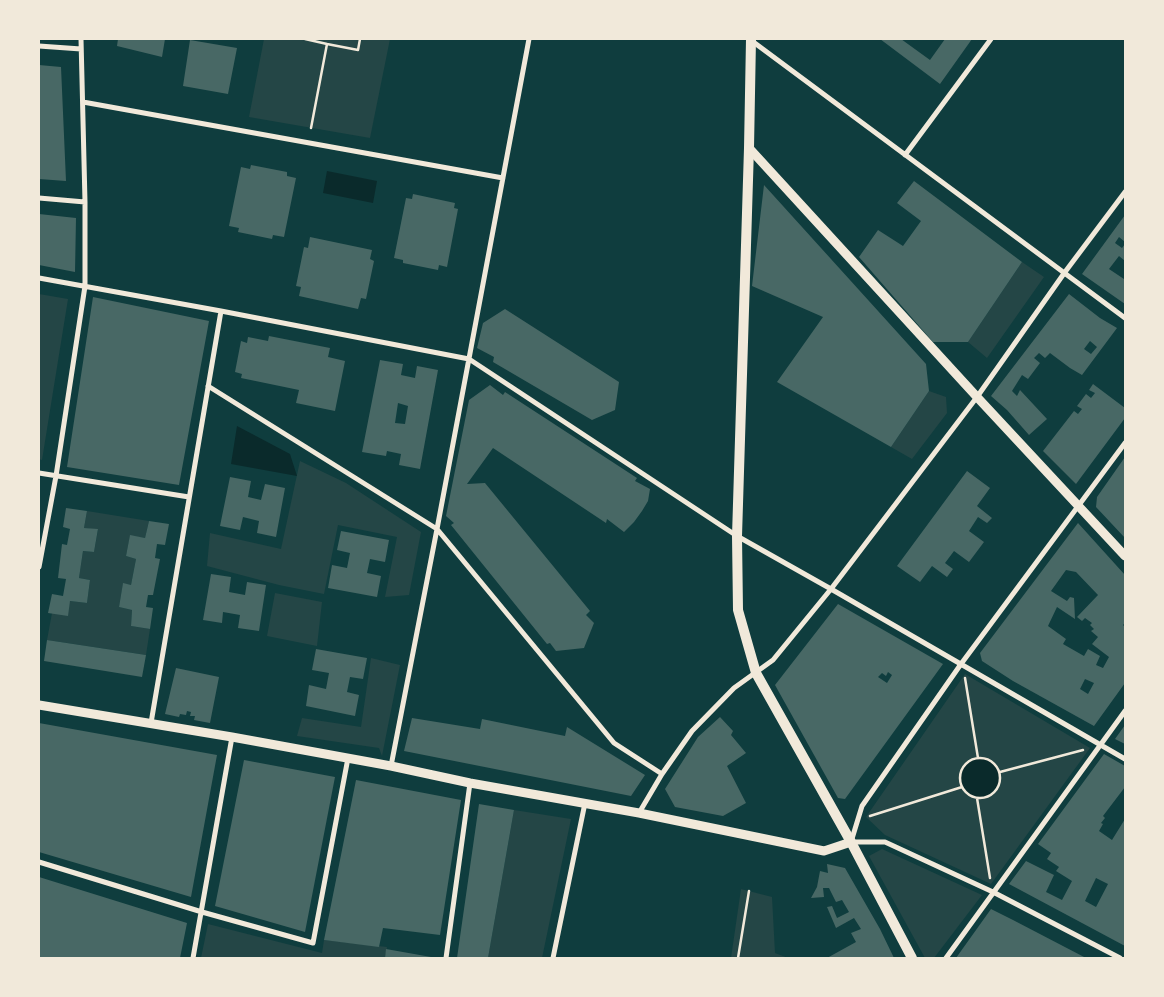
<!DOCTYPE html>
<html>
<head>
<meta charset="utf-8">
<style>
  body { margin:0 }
  #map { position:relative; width:1164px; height:997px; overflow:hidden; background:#0f3d3e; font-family:Manrope,sans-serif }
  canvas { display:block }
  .frame { position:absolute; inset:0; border:40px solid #f1e9da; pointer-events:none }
</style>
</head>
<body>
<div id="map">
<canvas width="1164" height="997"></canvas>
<div class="frame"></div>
</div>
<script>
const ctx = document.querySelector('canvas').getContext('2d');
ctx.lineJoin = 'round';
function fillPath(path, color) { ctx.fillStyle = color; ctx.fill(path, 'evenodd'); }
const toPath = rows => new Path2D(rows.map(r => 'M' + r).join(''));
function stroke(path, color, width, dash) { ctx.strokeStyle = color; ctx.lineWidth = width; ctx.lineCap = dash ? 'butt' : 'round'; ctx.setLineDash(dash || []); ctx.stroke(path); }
fillPath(toPath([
  [264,39,390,39,370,138,249,117],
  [1022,262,1044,277,987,358,968,342],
  [39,294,68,299,42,460,39,459],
  [929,391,946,397,947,413,912,459,891,447],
  [300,461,346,483,421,532,409,595,385,597,397,537,338,525,324,594,279,585,207,566,210,533,281,549],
  [87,511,149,521,145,538,130,536,126,556,136,559,131,585,123,584,119,607,132,610,131,626,150,629,146,655,47,640,52,613,70,601,87,603,90,580,79,578,83,551,94,552,98,530,84,528],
  [275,593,322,602,317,646,267,636],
  [371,658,400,665,382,756,379,748,297,736,302,718,361,727],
  [965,674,1090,748,991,884,885,835,866,817],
  [514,810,571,819,542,958,488,958],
  [882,849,982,895,934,958,925,958,869,856],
  [741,889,772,897,775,953,788,958,731,958],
  [208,924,322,953,324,940,387,947,385,958,201,958]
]), '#244646');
fillPath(toPath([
  [327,171,377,181,373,203,323,193],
  [237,426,290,454,297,476,231,464],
  '960 778a20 20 0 1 1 40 0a20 20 0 1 1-40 0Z'
]), '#0a2a2b');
fillPath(toPath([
  [118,39,165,39,162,57,117,46],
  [880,39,901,39,930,60,945,39,972,39,940,84],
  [190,40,237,48,228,94,183,86],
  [39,65,61,67,66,181,39,179],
  [251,165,287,172,287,176,296,178,284,237,273,235,272,239,238,232,239,228,229,226,241,167,250,169],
  [914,181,1022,262,968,342,933,342,859,257,878,230,903,246,921,221,897,203],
  [764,185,926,364,929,391,891,447,777,382,823,317,752,286],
  [413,194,455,203,454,208,458,209,447,267,439,265,438,270,403,263,403,260,394,258,406,198,412,199],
  [39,214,76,218,75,272,39,265],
  [1125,215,1125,242,1119,237,1115,243,1122,248,1125,244,1125,261,1119,256,1109,269,1124,279,1125,277,1125,304,1082,274],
  [310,237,372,250,370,259,374,261,366,299,361,298,358,309,299,296,301,287,296,286,304,247,308,248],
  [1069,294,1100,318,1117,328,1082,375,1070,368,1050,353,1045,358,1039,353,1034,358,1040,363,1028,379,1022,375,1012,391,1017,396,1020,390,1047,419,1029,435,1007,410,991,396],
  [1090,341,1097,347,1091,354,1084,349],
  [93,297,209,321,179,485,67,467],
  [505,309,619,382,615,410,592,420,493,362,494,357,477,348,483,323],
  [269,336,330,348,328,357,345,361,335,411,296,403,299,390,241,378,242,374,235,372,241,341,247,343,248,337,268,341],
  [380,360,403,364,401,375,415,378,417,366,438,370,420,469,399,465,401,454,387,451,386,456,362,452],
  [398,403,408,406,405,424,395,423],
  [1093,384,1125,408,1125,418,1076,484,1043,451,1074,411,1078,414,1082,409,1077,406,1086,394,1091,398,1095,393,1089,390],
  [490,385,503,395,505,392,637,478,635,481,650,489,648,501,642,511,634,522,624,532,607,519,606,523,493,448,467,484,485,483,590,611,586,615,594,623,584,648,556,651,550,643,547,644,451,525,454,523,446,516,469,400],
  [1125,457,1125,538,1096,507,1097,497],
  [967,471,990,488,977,506,992,518,987,523,978,517,969,531,984,542,969,562,954,551,945,563,953,569,947,577,932,566,920,582,897,566],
  [230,477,251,481,248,497,261,500,265,484,285,488,276,537,257,533,259,521,243,517,240,530,220,526],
  [66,508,87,511,84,528,98,529,94,552,83,551,79,578,90,580,87,603,70,601,68,616,48,613,52,594,63,596,66,579,58,578,62,544,67,545,70,529,63,527],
  [149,521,169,524,165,545,157,544,155,558,160,559,153,595,148,595,146,607,153,608,150,629,131,626,132,610,119,607,123,583,131,585,136,559,126,556,130,535,145,538],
  [1078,523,1125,575,1125,623,1123,625,1125,627,1125,683,1094,726,1013,681,982,661,980,653],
  [1066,570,1076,572,1098,595,1077,617,1082,621,1085,618,1092,623,1090,625,1094,629,1091,631,1098,637,1092,644,1109,657,1103,668,1096,665,1100,656,1088,649,1084,656,1063,644,1066,639,1048,626,1057,607,1075,619,1074,598,1070,597,1067,601,1051,591],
  [1085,679,1094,683,1088,694,1080,689],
  [341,531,389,540,385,562,370,559,367,573,381,576,377,597,328,588,332,565,347,568,350,553,337,550],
  [211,574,231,577,229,592,245,595,247,582,266,585,259,631,238,628,240,615,223,612,222,623,203,620],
  [838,604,943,664,845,799,838,798,775,685],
  [888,672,892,675,887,683,878,677,882,673,886,676],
  [47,640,146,655,142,677,44,661],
  [316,649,367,658,363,679,350,677,347,692,359,695,355,716,306,706,309,685,326,689,329,673,312,670],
  [176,668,219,677,210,723,194,720,195,716,190,716,191,712,187,711,186,715,180,714,179,717,165,714],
  [720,717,733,731,731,735,746,753,727,766,746,803,723,816,675,807,665,789,698,737],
  [412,718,480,729,482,719,565,736,567,727,645,775,631,796,404,751],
  [39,723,217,755,191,897,39,852],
  [1125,725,1125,744,1115,739],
  [1104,754,1125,766,1125,787,1103,816,1105,818,1101,823,1103,824,1099,831,1112,840,1125,819,1125,946,1009,884,1026,861,1054,875,1046,892,1062,900,1072,881,1056,871,1059,867,1047,859,1051,853,1038,844],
  [1096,878,1108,884,1096,907,1085,901],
  [244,760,335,777,305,932,215,906],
  [356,780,461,800,440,935,383,928,379,947,324,940],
  [479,804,514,810,488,958,457,958],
  [827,864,845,868,880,929,894,958,827,958,856,942,851,933,861,929,854,918,836,928,827,907,832,906,837,918,849,912,842,900,836,902,829,888,823,888,824,897,811,898,817,887,820,871,828,873],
  [39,877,187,923,180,958,39,958],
  [991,909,1013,920,1086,958,956,958],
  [386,949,431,957,431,958,385,958]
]), '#486865');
stroke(toPath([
  [305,39,327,44,311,128],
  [327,44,358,50,360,39],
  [965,678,978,758],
  '960 778a20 20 0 1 1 40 0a20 20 0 1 1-40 0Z',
  [1000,772,1083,750],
  [977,798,990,878],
  [870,816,962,787],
  [738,958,749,891]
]), '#f1e9da', 2.5);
stroke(toPath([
  [752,41,1125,318],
  [39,46,81,49],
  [83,102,503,178],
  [905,155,991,39],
  [39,198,85,202],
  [39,278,221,311,469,359,737,536,831,589,1125,759],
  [208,386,437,529,614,743,662,774],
  [39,473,189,497],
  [39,567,56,476,85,286,85,202,81,39],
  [151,723,221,311],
  [391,766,437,529,529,39],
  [639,813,662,774,692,731,734,688,773,660,831,589,977,397,1065,272,1125,192],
  [39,862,202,912,313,943,348,758],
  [193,958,232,737],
  [446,958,470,783],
  [553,958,585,803],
  [946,958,1125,711],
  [1120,958,993,892,885,842,851,842,862,806,961,664,1125,443]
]), '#f1e9da', 5);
stroke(toPath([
  [749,148,977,397,1125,556],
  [39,705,232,737,391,766,470,783,639,813,824,851,851,842]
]), '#f1e9da', 9);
stroke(toPath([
  [751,39,749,148,737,536,738,610,756,673,851,842,912,958]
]), '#f1e9da', 10);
</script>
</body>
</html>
